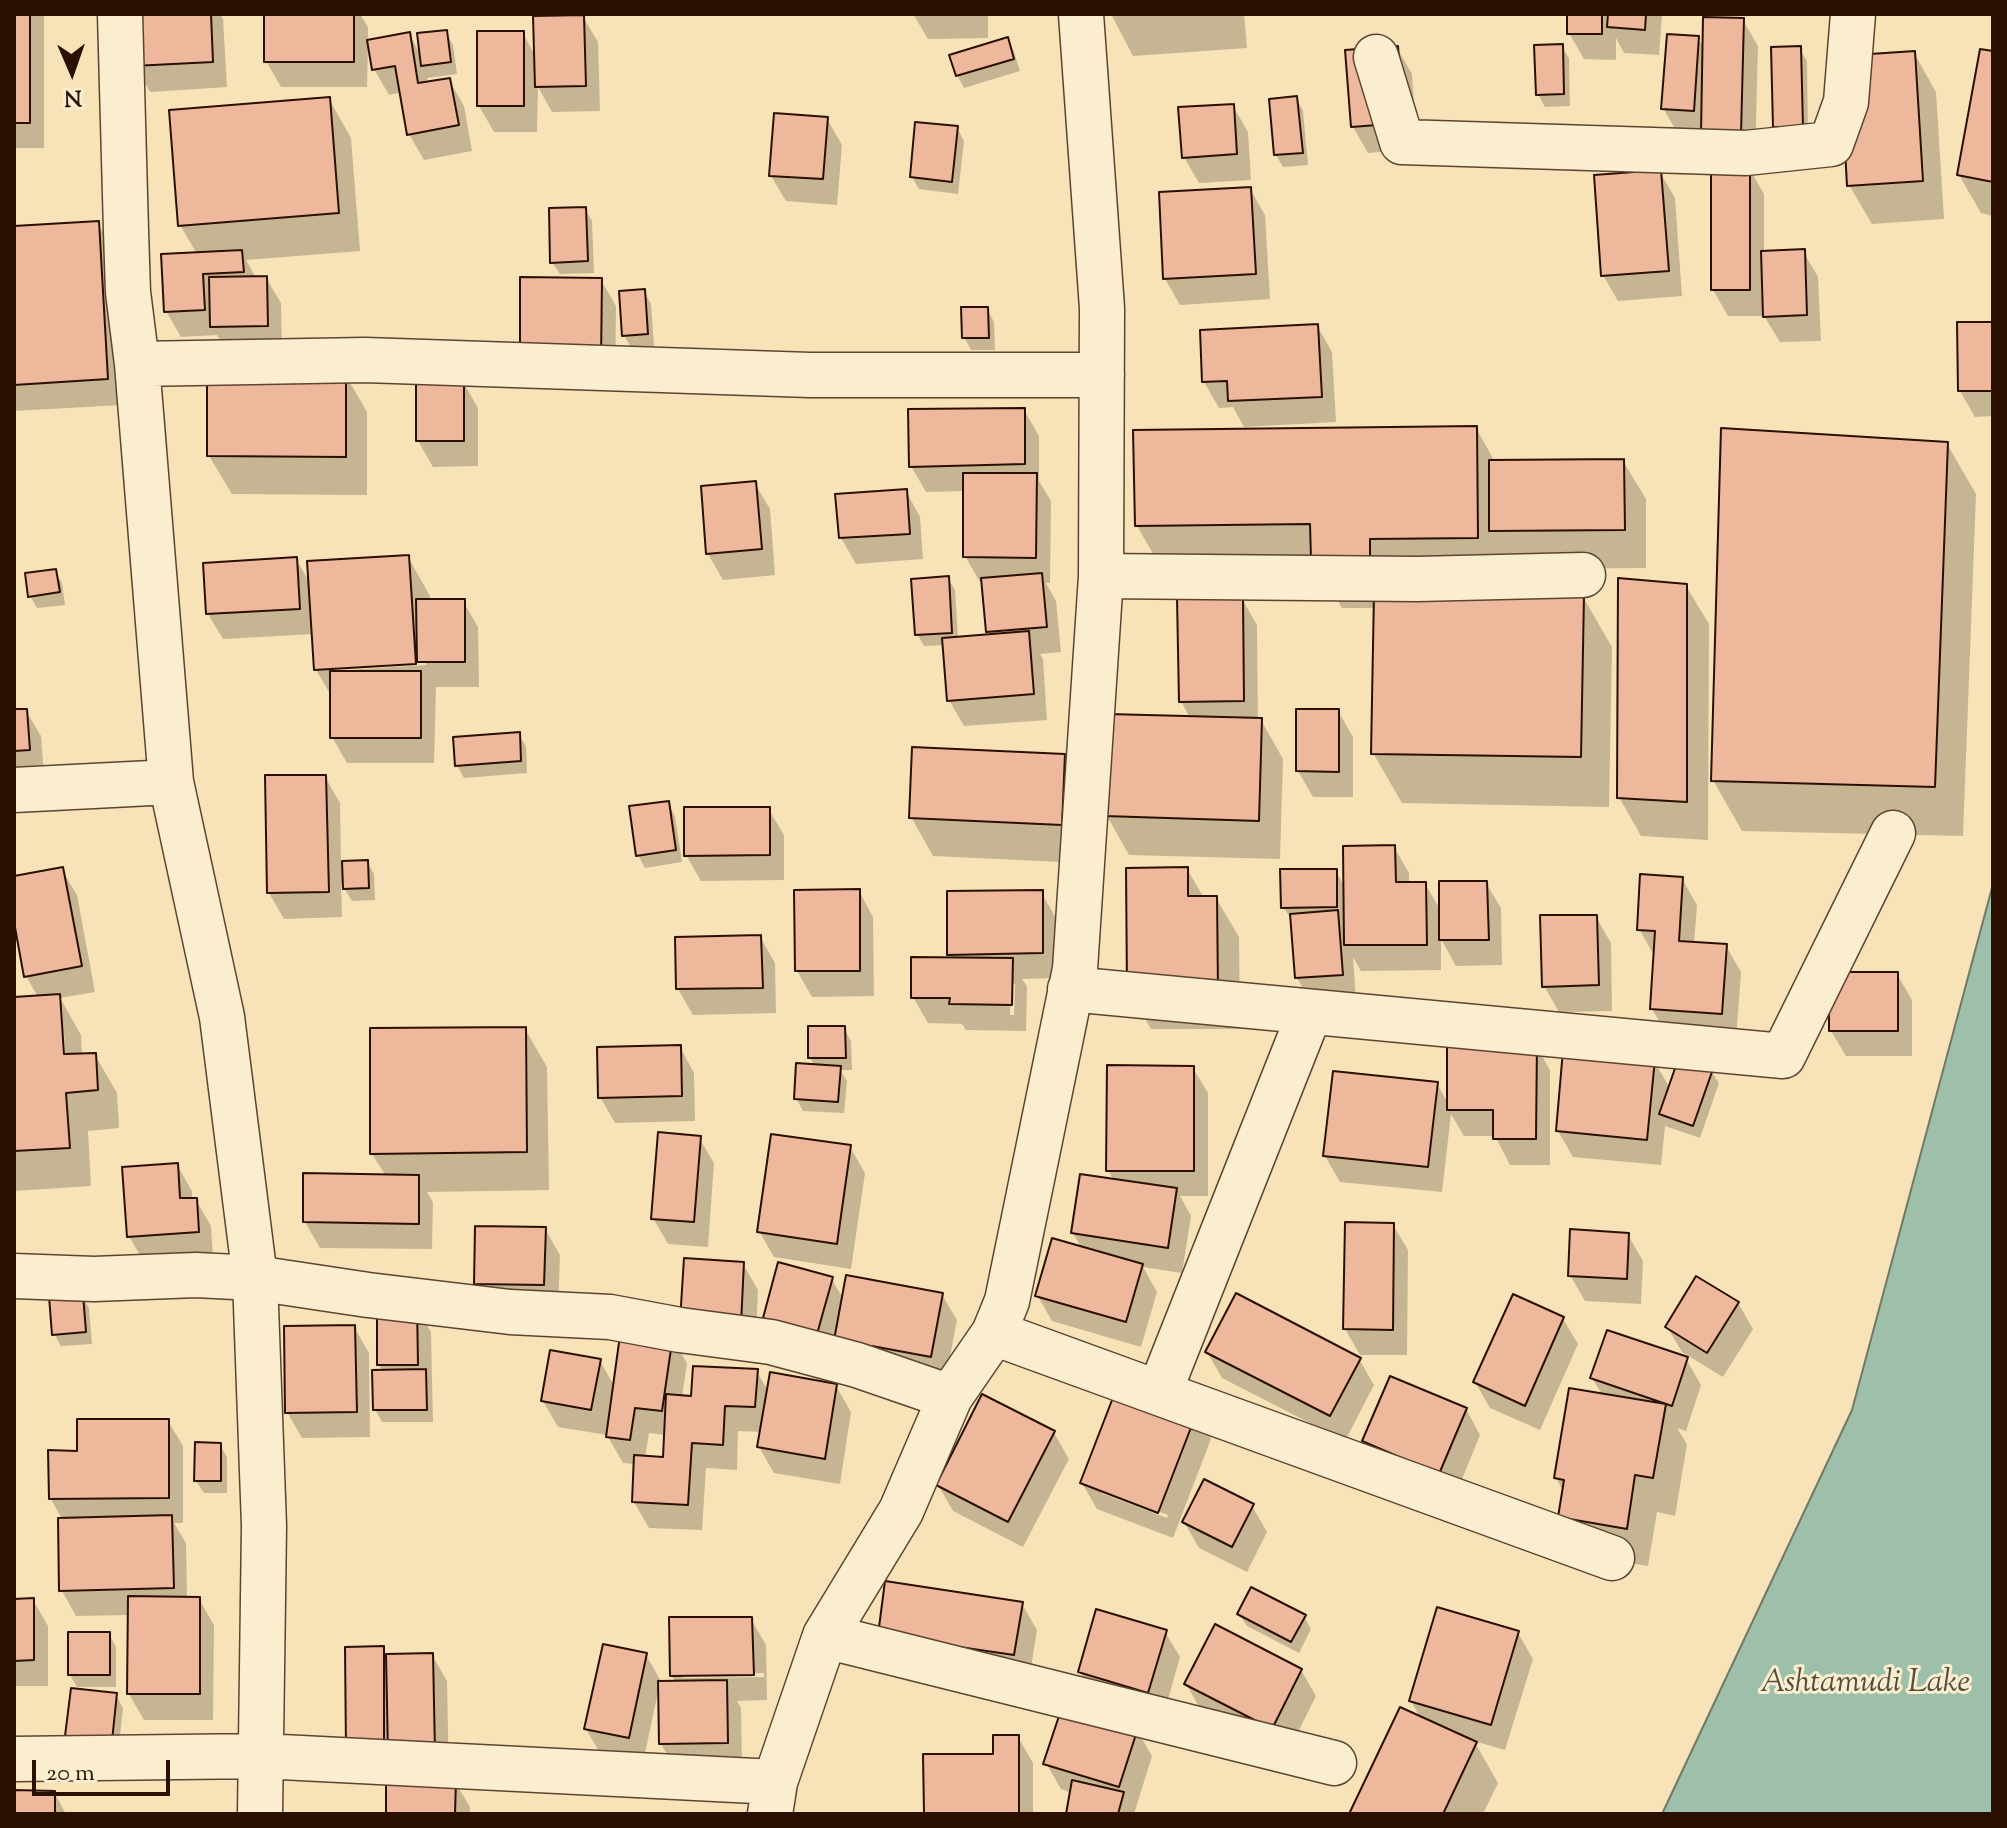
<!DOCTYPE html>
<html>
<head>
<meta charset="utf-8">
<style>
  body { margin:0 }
  #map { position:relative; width:2007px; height:1828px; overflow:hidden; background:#f7e3b7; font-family:"Sorts Mill Goudy",serif }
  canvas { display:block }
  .frame { position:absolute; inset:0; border:16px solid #2b0f03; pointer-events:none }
  .north { position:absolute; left:32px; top:32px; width:80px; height:80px; -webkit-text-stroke:6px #faedd0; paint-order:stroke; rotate:178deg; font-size:22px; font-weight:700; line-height:32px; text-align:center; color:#2b0f03 }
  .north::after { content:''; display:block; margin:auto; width:28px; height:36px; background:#2b0f03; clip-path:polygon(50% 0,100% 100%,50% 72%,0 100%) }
  .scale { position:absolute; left:32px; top:1760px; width:138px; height:36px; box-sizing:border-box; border:4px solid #2b0f03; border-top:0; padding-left:10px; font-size:24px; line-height:28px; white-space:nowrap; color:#2b0f03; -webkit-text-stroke:6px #faedd0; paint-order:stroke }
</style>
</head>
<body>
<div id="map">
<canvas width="2007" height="1828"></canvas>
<div class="frame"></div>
<div class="north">N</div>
<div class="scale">20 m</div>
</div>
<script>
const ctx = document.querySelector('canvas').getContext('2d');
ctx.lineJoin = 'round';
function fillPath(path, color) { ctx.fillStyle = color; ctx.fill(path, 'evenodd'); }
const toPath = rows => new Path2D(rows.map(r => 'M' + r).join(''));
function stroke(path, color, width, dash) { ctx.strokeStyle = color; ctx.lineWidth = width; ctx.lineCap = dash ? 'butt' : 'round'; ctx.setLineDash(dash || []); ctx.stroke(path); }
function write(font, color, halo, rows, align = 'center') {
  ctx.font = font + ' "Sorts Mill Goudy",serif'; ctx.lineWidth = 6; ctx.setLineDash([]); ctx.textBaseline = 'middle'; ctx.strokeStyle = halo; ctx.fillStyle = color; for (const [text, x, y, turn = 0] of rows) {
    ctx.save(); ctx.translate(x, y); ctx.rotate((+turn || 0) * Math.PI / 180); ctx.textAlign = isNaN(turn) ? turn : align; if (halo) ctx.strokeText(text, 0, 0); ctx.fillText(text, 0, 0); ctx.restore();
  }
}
const water = toPath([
  [1993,884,1993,1814,1662,1814,1852,1410,1993,884]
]);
fillPath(water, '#9ebfa9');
stroke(water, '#707967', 2);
fillPath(toPath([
  [14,14,44,14,44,148,14,148],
  [132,14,220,14,223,19,227,87,150,92,135,66],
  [266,14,360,14,368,27,368,42,409,34,422,57,446,32,453,45,457,74,427,78,428,84,449,80,464,106,472,151,424,160,409,134,402,92,389,95,374,69,370,45,368,45,367,87,281,87,266,61],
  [913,14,988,14,988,38,928,39],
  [1111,14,1244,14,1247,48,1133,56],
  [1569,14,1662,14,1659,55,1624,53,1616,38,1616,60,1584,59,1569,33],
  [583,17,598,42,600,111,552,112,538,87,537,132,494,132,479,106,523,33,536,57],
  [1743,20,1758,46,1755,159,1678,134,1663,108,1698,38,1705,50],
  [1007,40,1014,52,1020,71,964,88,957,75],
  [1561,46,1569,58,1570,106,1545,107,1538,94],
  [1397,48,1412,74,1417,149,1368,153,1353,127],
  [1799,48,1807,61,1808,139,1782,139,1775,127],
  [1914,53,1936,92,1944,219,1872,224,1849,185],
  [1993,53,1993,216,1981,213,1959,175],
  [1296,98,1303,111,1308,165,1283,167,1276,155],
  [329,99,351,138,360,251,246,260,256,278,266,278,281,303,282,351,227,353,217,335,181,337,166,311,197,254,180,225],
  [1233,106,1248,132,1251,180,1199,183,1184,157],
  [827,119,842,145,837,205,786,201,771,176],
  [957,128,964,141,958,194,919,189,912,177],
  [1749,168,1764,194,1764,253,1803,251,1818,277,1821,341,1780,342,1764,316,1728,316,1713,290],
  [1660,172,1675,198,1682,296,1618,301,1603,275],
  [1250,189,1265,215,1270,299,1180,305,1165,279,1161,194],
  [585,209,592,221,594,273,560,274,552,262],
  [97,223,112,249,122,405,14,411,14,228],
  [601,280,616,306,615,387,537,386],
  [644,291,651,304,654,346,631,348,624,335],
  [987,309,994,322,995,350,971,350,964,337],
  [1993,324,1993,416,1975,417,1960,391],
  [1317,326,1332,352,1336,422,1244,427,1233,407,1219,408,1204,382],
  [345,374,367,412,367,495,232,494,209,456],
  [463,382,478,408,478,466,433,467,418,441],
  [1024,410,1039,436,1039,481,1051,501,1050,583,1046,583,1056,601,1061,652,1040,654,1043,659,1047,720,964,726,949,700,945,645,924,646,917,634,948,578,955,590,958,639,991,636,988,631,984,582,980,582,965,556,965,491,926,492,911,466],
  [1476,428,1495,462,1623,461,1646,499,1646,568,1513,569,1583,597,1612,647,1609,807,1402,803,1373,753,1375,608,1342,608,1322,574,1166,576,1137,526],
  [1947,444,1976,494,1963,836,1742,831,1713,780],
  [755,484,770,509,775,575,723,580,708,554,703,488],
  [906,491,920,517,923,559,856,564,841,538],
  [408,557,430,596,430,601,463,601,478,627,479,687,436,687,434,763,347,763,332,737,332,697,316,670,314,634,223,639,208,614,296,559,311,585],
  [426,661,426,665,332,671,332,667],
  [55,571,62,583,65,605,37,608,30,596],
  [1686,586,1709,624,1708,840,1641,836,1619,797],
  [1242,599,1257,625,1258,720,1261,720,1283,759,1280,859,1129,855,1107,816,1190,718,1181,701],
  [14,711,26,711,41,736,44,775,14,777],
  [1338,711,1353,737,1353,797,1313,797,1298,771],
  [518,734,526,746,527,773,464,778,457,766],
  [1063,756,1086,795,1083,863,933,856,911,817],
  [325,777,340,803,341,863,367,862,374,874,375,900,352,901,341,883,342,917,284,919,269,893],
  [668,803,675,816,682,862,645,868,638,855],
  [769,810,784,835,784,880,701,881,686,855],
  [1394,847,1409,873,1409,884,1425,884,1441,911,1486,883,1501,908,1502,965,1456,966,1441,939,1441,970,1361,971,1353,957,1356,1001,1312,1004,1297,978,1292,920,1283,907,1336,871,1345,888],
  [1187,869,1204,898,1216,898,1239,937,1240,1029,1151,1029,1129,991],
  [62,870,77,895,95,992,60,998,81,1035,82,1055,95,1055,117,1093,119,1128,88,1131,91,1186,14,1191,14,999,38,997,26,976,14,911,14,878],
  [60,1033,64,1033,66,1064,62,1065],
  [1682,879,1697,905,1694,944,1726,946,1741,972,1736,1039,1667,1034,1652,1009,1654,955,1639,929],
  [859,891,873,917,874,996,812,997,797,971],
  [1041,892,1056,918,1057,978,1022,979,1027,986,1026,1031,966,1030,962,1024,928,1023,913,997,953,960,949,954],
  [1011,984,1015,984,1014,1015,1010,1015],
  [1596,917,1611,943,1612,1011,1559,1012,1544,986],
  [760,937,775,963,776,1013,693,1015,678,989],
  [1897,974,1912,1000,1912,1056,1846,1056,1831,1031],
  [844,1028,851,1041,852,1070,840,1070,847,1081,844,1113,803,1111,796,1098,815,1067,810,1057],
  [525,1029,547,1067,549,1190,427,1192,433,1202,432,1249,320,1248,305,1222,386,1176,372,1154],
  [1535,1044,1550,1070,1550,1165,1510,1165,1495,1136,1464,1136,1451,1114,1442,1192,1340,1182,1325,1156,1437,1084,1449,1105],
  [680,1047,694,1073,695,1121,615,1123,600,1097],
  [1654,1061,1670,1088,1711,1071,1719,1083,1700,1138,1665,1126,1661,1165,1573,1157,1558,1131],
  [1193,1068,1208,1093,1208,1196,1180,1196,1191,1216,1182,1273,1143,1267,1157,1292,1141,1347,1052,1321,1037,1295,1082,1249,1073,1233,1114,1181,1108,1170],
  [699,1138,714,1163,708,1247,668,1244,653,1218],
  [850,1147,865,1173,851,1269,774,1257,759,1231],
  [177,1165,192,1191,192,1200,196,1200,211,1226,213,1258,144,1262,129,1236],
  [1393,1225,1408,1250,1407,1355,1360,1355,1345,1329],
  [545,1229,560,1255,558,1310,491,1309,476,1283],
  [1628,1235,1643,1261,1641,1304,1585,1301,1570,1275],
  [743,1264,758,1290,755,1350,697,1346],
  [831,1278,844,1300,942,1295,957,1320,945,1382,780,1344,765,1318],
  [82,1296,89,1308,92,1344,61,1346,54,1334],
  [1738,1303,1753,1329,1723,1377,1682,1352,1667,1327],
  [416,1306,431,1332,433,1422,382,1422,375,1409,383,1372,379,1365],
  [1563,1319,1578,1344,1540,1430,1490,1408,1475,1382],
  [354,1327,369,1353,370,1437,302,1438,287,1412],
  [672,1337,687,1363,682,1397,692,1398,756,1371,769,1392,836,1386,851,1412,840,1484,774,1473,759,1447,762,1432,738,1431,737,1470,706,1468,702,1530,649,1528,634,1502,636,1464,623,1463,607,1435,558,1427,543,1401,600,1361,615,1387],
  [649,1433,666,1435,665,1459,645,1458],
  [1207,1352,1359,1359,1374,1385,1345,1441,1222,1378],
  [1686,1359,1701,1385,1686,1431,1677,1428,1687,1444,1675,1516,1657,1512,1648,1566,1582,1556,1560,1517,1564,1492,1556,1478,1603,1396,1592,1378],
  [1466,1409,1480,1435,1454,1499,1379,1467,1364,1441],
  [1196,1413,1211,1439,1173,1538,1097,1509,1082,1483],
  [1101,1489,1168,1515,1167,1518,1101,1493],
  [168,1421,183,1446,183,1523,174,1523,186,1543,187,1599,199,1599,214,1625,213,1720,144,1720,129,1694,129,1615,76,1616,62,1591,62,1519,51,1499,79,1453],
  [1054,1433,1069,1459,1023,1547,953,1511,938,1485],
  [220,1445,227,1457,227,1493,204,1493,196,1481],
  [1252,1506,1267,1532,1247,1572,1199,1548,1184,1522],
  [33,1600,48,1626,48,1686,14,1686,14,1601],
  [1022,1604,1037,1630,1029,1680,895,1660],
  [1239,1614,1304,1616,1311,1629,1299,1653,1247,1626],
  [751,1619,766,1645,767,1700,737,1701,741,1708,742,1769,676,1769,661,1744,658,1692,643,1763,601,1755,586,1729,646,1655,661,1681,676,1683,672,1676],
  [764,1673,764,1677,683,1678,683,1674],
  [1165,1632,1180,1657,1163,1717,1095,1698,1080,1672],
  [1518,1633,1533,1659,1505,1750,1474,1741,1498,1783,1483,1814,1351,1814,1421,1719,1411,1701],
  [109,1634,116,1647,116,1687,77,1687,70,1675],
  [383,1648,387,1656,432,1655,447,1681,449,1781,455,1782,470,1807,470,1814,388,1814,398,1775,347,1649],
  [1301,1670,1316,1696,1287,1754,1201,1710,1186,1684],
  [116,1695,123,1708,118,1753,75,1748,67,1735],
  [1137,1730,1152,1756,1134,1814,1068,1814,1072,1793,1061,1789,1046,1763],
  [1018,1737,1033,1763,1033,1814,926,1814],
  [14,1792,54,1792,66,1814,14,1814]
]), '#0003');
const building = toPath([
  [14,14,30,14,30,123,14,123,14,14],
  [130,14,211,14,213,62,133,66,130,14],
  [264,14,354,14,354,62,264,62,264,14],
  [1567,14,1602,14,1602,34,1567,34,1567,14],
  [1608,14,1646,14,1645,30,1607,27,1608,14],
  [584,15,586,86,535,87,533,16,584,15],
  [1703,17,1744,18,1741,134,1701,133,1703,17],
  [447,30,451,62,421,66,417,33,447,30],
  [477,31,524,31,524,106,477,106,477,31],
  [410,32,418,83,450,78,459,125,407,135,395,66,372,70,367,40,410,32],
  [1667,34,1699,36,1694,111,1661,109,1667,34],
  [1008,37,1014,59,956,76,949,55,1008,37],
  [1563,44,1564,94,1536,95,1534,45,1563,44],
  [1398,46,1404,123,1351,127,1345,50,1398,46],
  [1801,46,1803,127,1773,127,1771,47,1801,46],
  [1980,49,1993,51,1993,182,1957,175,1980,49],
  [1915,51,1923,181,1847,186,1840,56,1915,51],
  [1297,96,1303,153,1274,155,1269,99,1297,96],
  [330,97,339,213,178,226,169,110,330,97],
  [1234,104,1237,154,1182,158,1178,107,1234,104],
  [774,113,828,117,823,179,769,176,774,113],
  [915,122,958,126,952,182,910,177,915,122],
  [1750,166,1750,290,1711,290,1711,167,1750,166],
  [1661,170,1669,271,1601,276,1594,175,1661,170],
  [1251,187,1256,274,1163,279,1159,192,1251,187],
  [586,207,588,261,550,263,549,208,586,207],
  [99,221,108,379,14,385,14,226,99,221],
  [1805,249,1807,315,1763,317,1761,251,1805,249],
  [242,250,244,272,203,274,205,310,164,312,161,254,242,250],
  [267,276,268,326,210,327,209,277,267,276],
  [520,277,602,278,601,362,520,361,520,277],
  [645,289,648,334,622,336,619,291,645,289],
  [961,307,988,307,989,338,962,338,961,307],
  [1957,322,1993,322,1993,391,1958,391,1957,322],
  [1318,324,1322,397,1228,401,1227,381,1202,382,1200,330,1318,324],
  [207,371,346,372,346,457,207,456,207,371],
  [464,380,464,441,416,441,416,381,464,380],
  [1025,408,1025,464,909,467,908,409,1025,408],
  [1477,426,1478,538,1370,539,1370,558,1311,559,1310,524,1135,526,1133,430,1477,426],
  [1721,428,1948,442,1935,787,1711,781,1721,428],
  [1624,459,1625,530,1489,531,1489,460,1624,459],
  [963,473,1037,473,1036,558,963,557,963,473],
  [756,481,762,549,706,554,701,486,756,481],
  [907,489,910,534,839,538,835,494,907,489],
  [409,555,416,664,314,670,307,561,409,555],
  [297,557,300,609,206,614,203,563,297,557],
  [56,569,60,592,28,597,25,573,56,569],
  [1042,573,1047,627,986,632,981,578,1042,573],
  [949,576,952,633,915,635,911,579,949,576],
  [1618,578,1687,584,1687,802,1617,798,1618,578],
  [1374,592,1584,595,1581,757,1371,754,1374,592],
  [1243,597,1244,701,1179,702,1177,598,1243,597],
  [416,599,465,599,465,662,417,662,416,599],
  [1029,631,1034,694,947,701,942,638,1029,631],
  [330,671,421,671,421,738,330,738,330,671],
  [14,709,27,709,30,750,14,751,14,709],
  [1296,709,1339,709,1339,772,1296,771,1296,709],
  [1108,714,1262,718,1259,821,1105,816,1108,714],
  [520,732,521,761,455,766,453,737,520,732],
  [912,747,1065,754,1062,825,909,818,912,747],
  [265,775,326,775,329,892,267,893,265,775],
  [669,801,676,850,636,856,629,806,669,801],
  [684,807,770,807,770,855,684,856,684,807],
  [1395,845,1396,882,1426,882,1427,945,1344,945,1343,846,1395,845],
  [368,860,369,888,343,889,342,861,368,860],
  [63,867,82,966,24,977,14,922,14,876,63,867],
  [1188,867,1188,896,1217,896,1218,991,1127,991,1126,868,1188,867],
  [1280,869,1337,869,1337,907,1281,908,1280,869],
  [1640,874,1683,877,1679,941,1727,944,1722,1014,1650,1009,1655,931,1637,930,1640,874],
  [1439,881,1487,881,1489,940,1439,940,1439,881],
  [860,889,860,971,795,971,794,890,860,889],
  [1043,890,1043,953,947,955,947,891,1043,890],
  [1338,910,1343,975,1295,978,1290,914,1338,910],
  [1540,915,1597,915,1599,985,1542,987,1540,915],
  [761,935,763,988,676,989,675,937,761,935],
  [911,957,1013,958,1012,1005,949,1004,950,998,911,998,911,957],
  [1829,972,1898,972,1898,1031,1829,1031,1829,972],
  [60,994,64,1054,96,1053,98,1090,66,1093,70,1148,14,1151,14,997,60,994],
  [808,1026,845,1026,846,1058,808,1058,808,1026],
  [526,1027,527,1152,370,1154,370,1028,526,1027],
  [1447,1042,1537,1042,1536,1139,1493,1139,1493,1110,1447,1110,1447,1042],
  [681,1045,682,1096,598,1098,597,1047,681,1045],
  [1563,1050,1655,1059,1647,1140,1556,1131,1563,1050],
  [1679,1057,1713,1069,1693,1126,1659,1114,1679,1057],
  [796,1063,841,1066,838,1102,794,1099,796,1063],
  [1107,1065,1194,1066,1194,1171,1106,1171,1107,1065],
  [1333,1071,1438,1082,1428,1167,1323,1156,1333,1071],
  [658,1132,701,1136,694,1222,651,1219,658,1132],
  [771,1134,851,1145,837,1244,757,1232,771,1134],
  [178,1163,180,1198,197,1198,199,1232,127,1237,122,1167,178,1163],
  [303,1173,419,1175,419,1224,303,1222,303,1173],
  [1080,1174,1177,1188,1168,1248,1071,1233,1080,1174],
  [1345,1222,1394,1223,1393,1330,1343,1329,1345,1222],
  [475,1226,546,1227,544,1285,474,1284,475,1226],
  [1570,1229,1629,1233,1627,1279,1568,1276,1570,1229],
  [1052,1238,1143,1264,1126,1322,1035,1296,1052,1238],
  [684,1258,744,1262,741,1324,680,1321,684,1258],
  [778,1262,833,1277,817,1334,763,1318,778,1262],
  [846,1275,943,1293,931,1357,872,1346,869,1358,832,1351,846,1275],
  [1696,1276,1739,1302,1707,1353,1665,1327,1696,1276],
  [1236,1293,1361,1358,1330,1416,1205,1352,1236,1293],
  [83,1294,86,1332,52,1335,49,1296,83,1294],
  [1513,1294,1564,1317,1525,1406,1473,1382,1513,1294],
  [417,1304,418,1365,377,1365,377,1306,417,1304],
  [355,1325,357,1412,285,1413,284,1326,355,1325],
  [621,1328,673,1335,662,1411,635,1408,630,1440,606,1437,621,1328],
  [1607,1330,1688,1357,1672,1406,1590,1378,1607,1330],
  [550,1350,601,1359,591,1410,541,1401,550,1350],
  [693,1366,758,1369,755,1407,725,1406,723,1445,692,1443,688,1505,632,1502,634,1455,663,1457,666,1394,691,1396,693,1366],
  [426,1369,427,1410,373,1410,372,1370,426,1369],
  [770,1372,837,1384,825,1459,757,1447,770,1372],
  [1390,1376,1467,1408,1439,1474,1362,1441,1390,1376],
  [1119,1382,1197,1412,1158,1513,1080,1483,1119,1382],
  [1569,1388,1666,1404,1653,1478,1635,1475,1627,1529,1558,1517,1564,1480,1554,1478,1569,1388],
  [982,1394,1055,1431,1008,1522,936,1485,982,1394],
  [77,1419,169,1419,169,1498,49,1499,48,1450,77,1451,77,1419],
  [195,1442,221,1443,221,1481,194,1481,195,1442],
  [1204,1479,1254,1504,1232,1547,1182,1522,1204,1479],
  [172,1515,174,1588,59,1591,58,1518,172,1515],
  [885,1581,1023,1602,1014,1655,878,1635,885,1581],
  [1251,1587,1306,1615,1291,1642,1237,1614,1251,1587],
  [128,1596,200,1597,200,1694,127,1694,128,1596],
  [34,1598,34,1660,14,1661,14,1599,34,1598],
  [1437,1607,1519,1631,1491,1725,1409,1701,1437,1607],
  [1096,1609,1167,1630,1148,1693,1078,1672,1096,1609],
  [669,1617,752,1617,754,1675,670,1676,669,1617],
  [1215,1624,1302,1669,1272,1729,1184,1684,1215,1624],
  [68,1632,110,1632,110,1675,68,1675,68,1632],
  [603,1644,647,1653,629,1738,584,1729,603,1644],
  [384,1646,384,1750,346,1750,345,1647,384,1646],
  [433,1653,435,1753,388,1754,386,1654,433,1653],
  [727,1680,728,1743,659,1744,658,1681,727,1680],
  [71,1688,117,1693,112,1741,65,1736,71,1688],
  [1063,1704,1138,1728,1119,1787,1043,1764,1063,1704],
  [1400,1707,1477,1742,1443,1814,1349,1814,1400,1707],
  [993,1735,1019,1735,1019,1814,924,1814,923,1754,993,1754,993,1735],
  [386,1778,456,1780,455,1814,386,1814,386,1778],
  [1072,1780,1124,1792,1118,1814,1066,1814,1072,1780],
  [14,1790,55,1791,55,1814,14,1814,14,1790]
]);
fillPath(building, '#eeb89d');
stroke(building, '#2b0f03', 2);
const street = toPath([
  [120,14,126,231,128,292,137,364,365,360,810,375,1102,375],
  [1376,57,1402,142,1746,153,1831,144,1846,102,1853,14],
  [137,364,171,782],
  [1101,576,1417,579,1583,575],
  [14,790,171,782,222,1017,255,1278,264,1526,260,1814],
  [1070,989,1783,1056,1893,833],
  [14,1276,94,1279,196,1275,255,1278,368,1295,510,1312,610,1317,680,1330,771,1342,857,1365,950,1397],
  [994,1333,1612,1558],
  [1159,1393,1310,1012],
  [825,1636,1334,1763],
  [14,1759,261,1756,775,1782],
  [770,1814,775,1782,825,1636,901,1511,950,1397,994,1333,1007,1301,1075,969,1101,576,1102,308,1081,14]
]);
stroke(street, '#5e4430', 47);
stroke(street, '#faedd0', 44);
write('italic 32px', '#534d3d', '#faedd0', [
  ["Ashtamudi Lake",1865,1686]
]);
</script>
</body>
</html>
